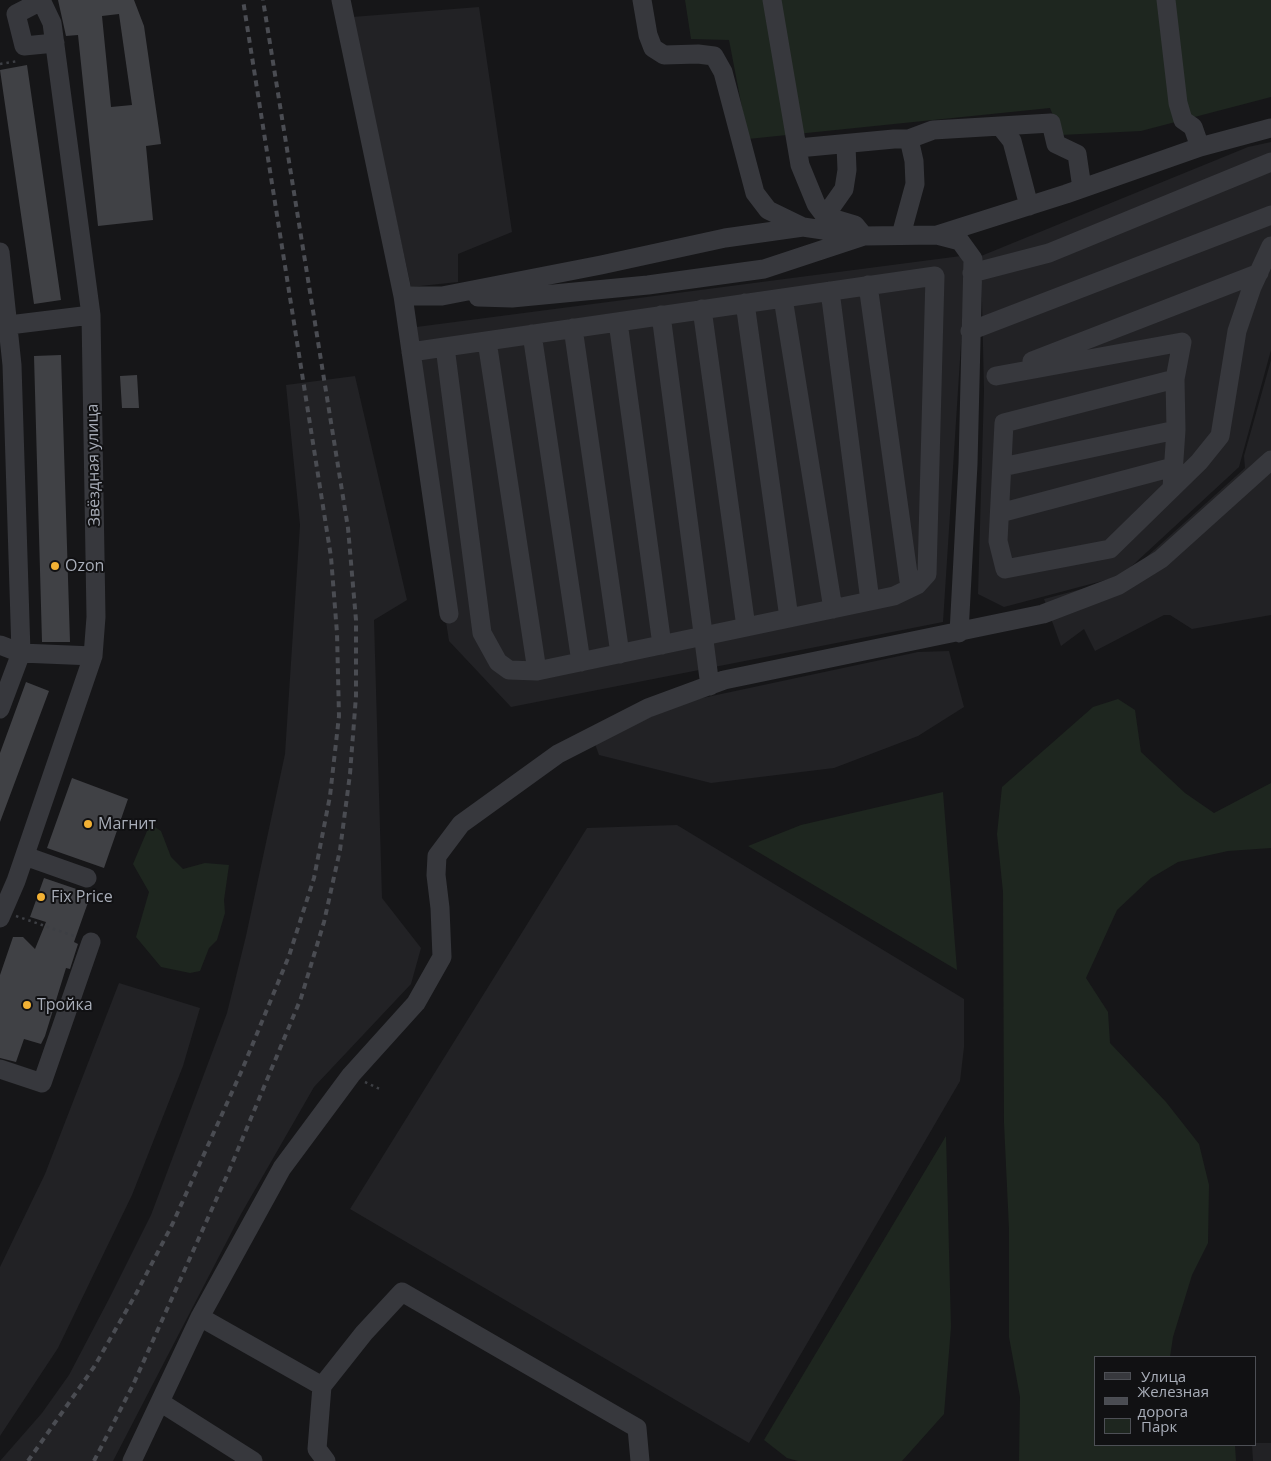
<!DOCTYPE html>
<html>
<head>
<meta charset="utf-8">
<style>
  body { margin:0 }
  #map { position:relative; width:1271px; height:1461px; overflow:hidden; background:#161618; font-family:"Open Sans",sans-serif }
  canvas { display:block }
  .legend { position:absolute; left:1094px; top:1356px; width:162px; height:90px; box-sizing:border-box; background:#111113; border:1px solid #4d4f55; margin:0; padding:6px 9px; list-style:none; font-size:15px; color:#a8adb8 }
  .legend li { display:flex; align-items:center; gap:10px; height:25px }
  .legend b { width:25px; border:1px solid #4d4f55 }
</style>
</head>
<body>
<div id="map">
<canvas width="1271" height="1461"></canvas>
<ul class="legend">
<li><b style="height:6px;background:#37383d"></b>Улица</li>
<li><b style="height:6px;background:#4a4c52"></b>Железная дорога</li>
<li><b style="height:14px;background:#1e261f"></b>Парк</li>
</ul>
</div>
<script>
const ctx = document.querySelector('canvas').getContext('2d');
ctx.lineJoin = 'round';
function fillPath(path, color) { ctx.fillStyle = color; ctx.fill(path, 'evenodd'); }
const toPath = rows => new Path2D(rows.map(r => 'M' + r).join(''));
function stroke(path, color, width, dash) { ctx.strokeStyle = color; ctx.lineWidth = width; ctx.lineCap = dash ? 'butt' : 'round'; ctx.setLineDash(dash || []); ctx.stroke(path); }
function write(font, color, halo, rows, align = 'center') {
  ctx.font = font + ' "Open Sans",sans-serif'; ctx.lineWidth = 4; ctx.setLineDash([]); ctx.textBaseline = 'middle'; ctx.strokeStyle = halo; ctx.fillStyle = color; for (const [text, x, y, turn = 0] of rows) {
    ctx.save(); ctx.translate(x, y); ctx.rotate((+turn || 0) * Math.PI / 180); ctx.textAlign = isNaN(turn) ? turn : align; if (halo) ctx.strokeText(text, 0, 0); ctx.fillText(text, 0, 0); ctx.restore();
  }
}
fillPath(toPath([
  [479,7,512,232,458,254,458,282,411,287,352,17],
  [1271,142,1271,350,1239,467,1121,576,1004,607,978,594,984,391,981,256,1248,147],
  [961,256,966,267,943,622,511,707,449,641,401,329],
  [1271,360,1271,615,1192,629,1170,615,1164,615,1095,651,1084,629,1061,646,1044,599,1123,578,1245,468,1244,456],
  [355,376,407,600,374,620,382,898,421,948,411,984,314,1087,241,1214,113,1461,0,1461,42,1413,69,1375,110,1297,151,1215,227,1013,246,936,285,754,300,525,286,385],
  [949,651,964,707,918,736,834,768,711,783,599,755,595,744,679,703,918,652],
  [677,825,964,999,964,1047,960,1081,749,1443,350,1209,587,828],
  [119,983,200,1008,183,1066,132,1195,58,1348,0,1436,0,1267,45,1174],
  [1255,1443,1271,1443,1271,1461,1253,1461,1252,1445]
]), '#222225');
fillPath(toPath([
  [685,0,1271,0,1271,97,1141,131,1061,135,1050,108,748,139,729,40,691,39],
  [1118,699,1135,710,1141,752,1185,793,1214,813,1271,783,1271,848,1228,851,1178,862,1151,878,1117,910,1086,978,1108,1012,1110,1043,1166,1102,1199,1144,1209,1185,1208,1243,1192,1275,1173,1337,1170,1357,1095,1357,1095,1445,1235,1445,1236,1461,1019,1461,1020,1397,1009,1337,1009,1229,1004,1123,1003,892,997,834,1002,787,1093,707],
  [943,792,957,970,748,846,801,825],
  [150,824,161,831,171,857,183,869,205,863,229,865,224,900,225,913,217,940,209,948,200,971,190,973,161,967,136,937,149,892,133,864],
  [946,1136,951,1327,944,1414,902,1461,798,1461,787,1458,764,1440]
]), '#1e261f');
fillPath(toPath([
  [58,0,134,0,144,26,161,144,146,146,153,220,98,226,78,35,66,36],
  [119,14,132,105,111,107,102,16],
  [27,65,61,300,34,304,0,70],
  [61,355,70,642,42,642,34,356],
  [137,375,139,408,122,408,120,376],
  [26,682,49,691,0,822,0,753],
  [72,778,128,799,104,868,47,848],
  [44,878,91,894,74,942,78,944,70,969,66,968,45,1036,41,1044,24,1039,16,1062,0,1058,0,975,13,937,23,937,35,949,46,922,30,917]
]), '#404145');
stroke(toPath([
  [0,64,18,61],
  [16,916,77,937],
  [365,1082,382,1090]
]), '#3d3f44', 2.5, [2.5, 4]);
stroke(toPath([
  [341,0,403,296,449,614],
  [642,0,648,35,653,48,664,55,698,54,714,56,723,72,755,193,768,210,803,227],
  [1166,0,1178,103,1183,120,1193,127,1200,147],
  [41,1,16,14,24,46,55,43],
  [1000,126,1012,141,1029,206],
  [798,148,894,139,909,139,933,130,1051,123,1056,144,1077,154,1082,188],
  [825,216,844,189,847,170,846,145],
  [901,235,915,184,914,161,909,139],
  [937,235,960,241,973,259,968,464,959,633],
  [0,252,12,365,21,653,0,709],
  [972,273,1049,253,1271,162],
  [868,285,910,588],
  [830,291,870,601],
  [403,296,442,296,601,265,725,238,803,227,864,236,937,235,1066,194,1200,147,1271,128],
  [478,297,512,298,648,285,764,269,864,236,855,225,825,216,816,204,800,165,772,0],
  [783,298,833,609],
  [745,303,789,618],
  [702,309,746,627],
  [661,315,710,686],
  [618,322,662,645],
  [9,325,91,315],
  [573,328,620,654],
  [970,331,1271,215],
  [532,334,581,662],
  [487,341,537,671],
  [411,352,445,347,935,276,927,574,917,585,894,596,537,671,509,670,498,662,482,633,445,347],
  [1032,361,1259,273],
  [996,376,1182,342,1175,379,1176,430,1172,488],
  [1175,379,1004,423,998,541,1005,569,1110,549,1199,462,1220,436,1237,331,1252,287,1271,246],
  [1002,467,1176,430],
  [1000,513,1173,467],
  [0,645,21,653,93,656],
  [25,856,87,878],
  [0,918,16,881,93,656,96,617,91,315,52,23,41,0],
  [0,1069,42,1083,91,942],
  [200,1317,322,1386],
  [160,1402,253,1461],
  [132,1461,200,1317,282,1168,351,1075,416,1003,442,957,440,908,436,875,437,856,461,824,558,754,648,708,724,680,1043,614,1119,585,1161,559,1271,460],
  [326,1461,317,1449,322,1386,364,1333,402,1292,637,1428,640,1461]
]), '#37383d', 19);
stroke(toPath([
  [28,1461,94,1367,137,1292,172,1225,242,1070,289,956,314,878,330,796,339,716,337,633,331,557,243,0],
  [94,1461,133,1385,229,1171,301,998,324,922,340,850,350,774,356,696,356,620,348,528,263,0]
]), '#4a4c52', 4, [6, 5]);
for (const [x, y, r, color] of [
  [55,566,5,"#f2b134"],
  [88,824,5,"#f2b134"],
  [41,897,5,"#f2b134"],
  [27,1005,5,"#f2b134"]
]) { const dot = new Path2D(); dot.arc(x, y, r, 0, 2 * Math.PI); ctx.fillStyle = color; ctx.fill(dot); stroke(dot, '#111113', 2); }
write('16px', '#a8adb8', '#111113', [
  ["Звёздная улица",94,465,-91]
]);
write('16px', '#a8adb8', '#111113', [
  ["Ozon",65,566],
  ["Магнит",98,824],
  ["Fix Price",51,897],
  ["Тройка",37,1005]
], 'left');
</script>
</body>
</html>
